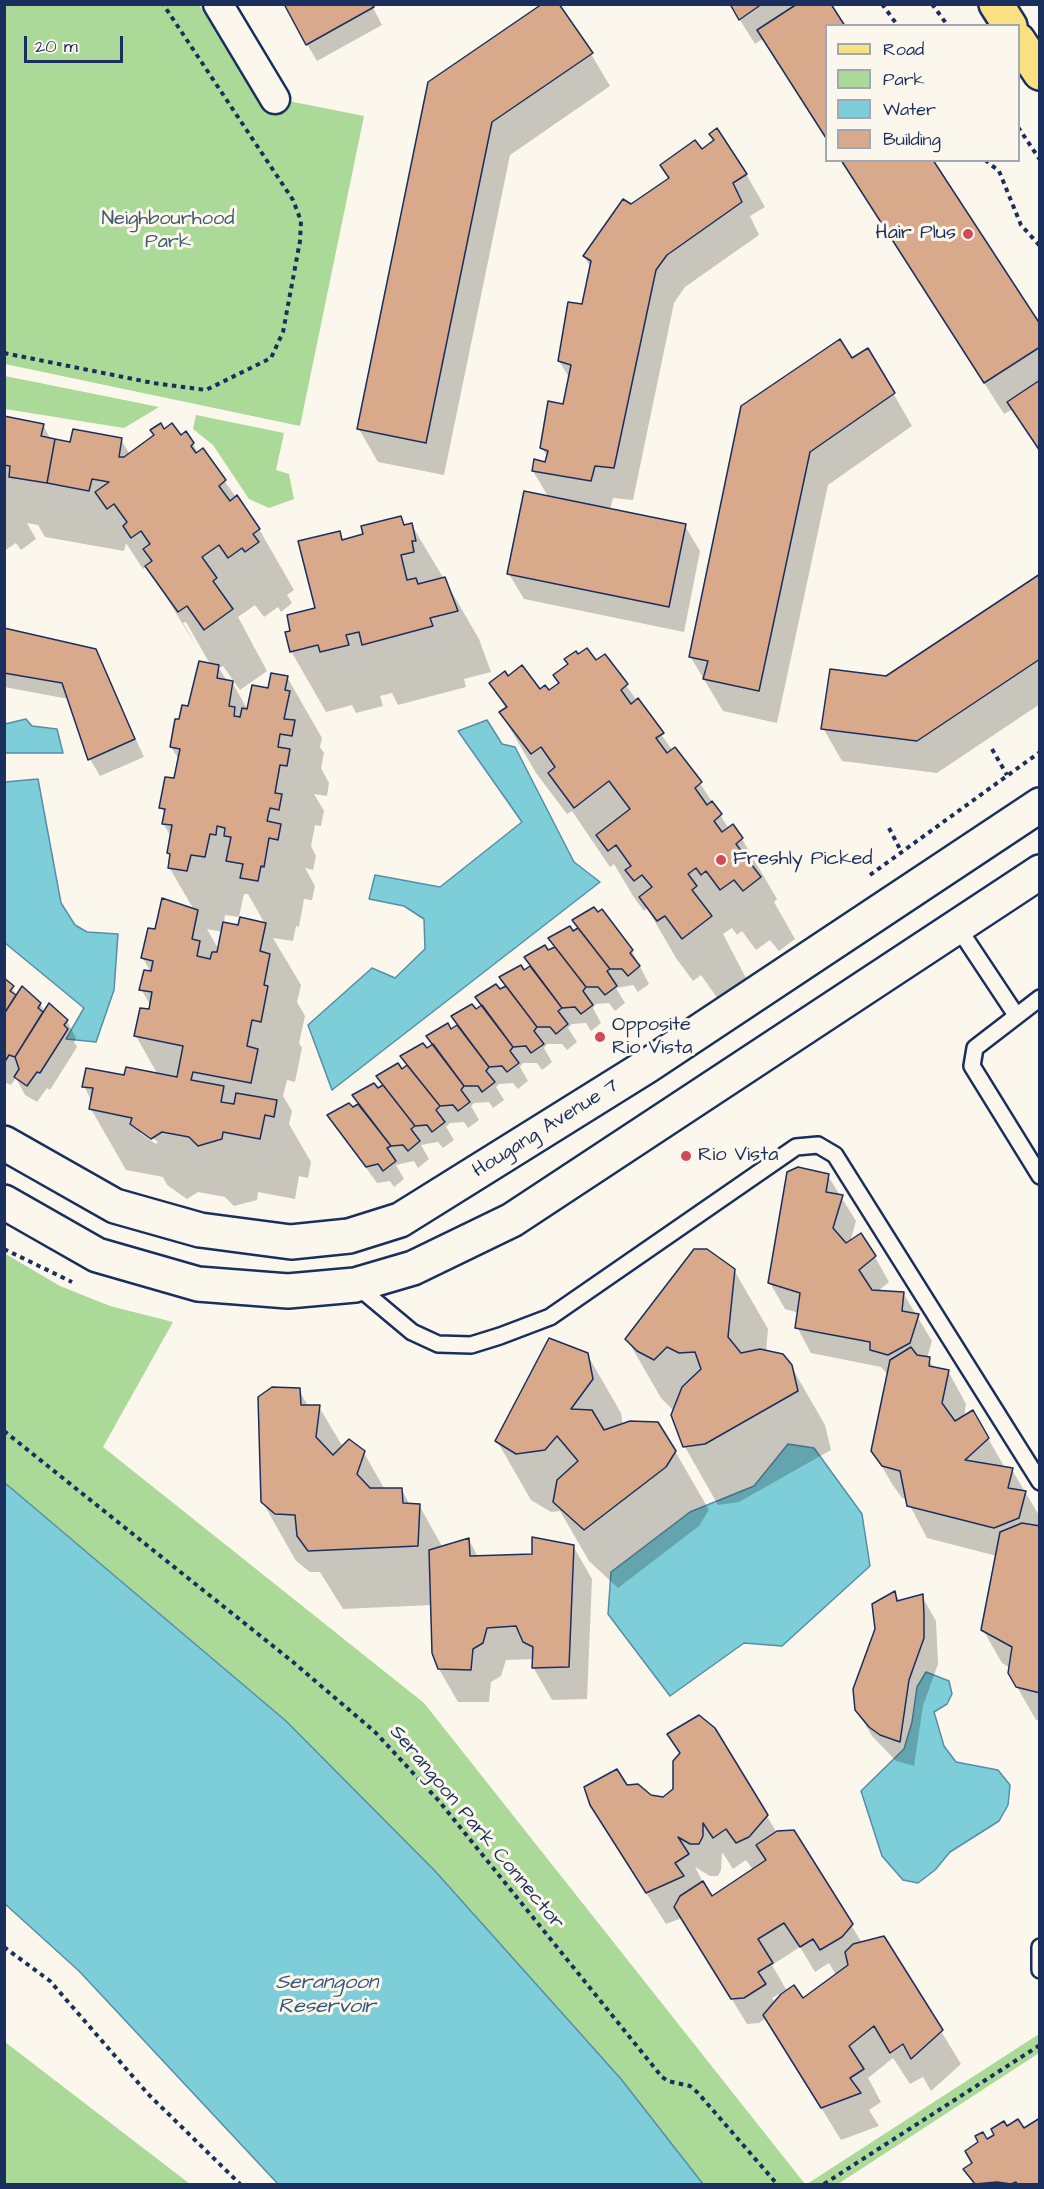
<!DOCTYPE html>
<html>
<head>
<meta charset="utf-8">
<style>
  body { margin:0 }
  #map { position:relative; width:1044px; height:2189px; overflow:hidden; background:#fbf7ec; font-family:"Architects Daughter",sans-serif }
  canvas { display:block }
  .frame { position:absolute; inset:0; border:6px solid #1b2f5e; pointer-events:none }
  .legend { position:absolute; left:825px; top:24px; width:195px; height:138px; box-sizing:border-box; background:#fbf7ec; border:2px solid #a1a7b3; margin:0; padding:8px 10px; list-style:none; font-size:18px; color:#1b2f5e }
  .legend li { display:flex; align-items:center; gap:12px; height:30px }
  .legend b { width:30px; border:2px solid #a1a7b3 }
  .scale { position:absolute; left:24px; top:36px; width:99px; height:27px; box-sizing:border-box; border:3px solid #1b2f5e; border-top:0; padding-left:8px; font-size:18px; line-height:21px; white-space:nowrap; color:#1b2f5e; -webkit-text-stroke:4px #fbf7ec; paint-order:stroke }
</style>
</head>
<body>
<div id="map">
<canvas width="1044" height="2189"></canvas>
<div class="frame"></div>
<ul class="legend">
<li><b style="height:8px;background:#f9e181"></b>Road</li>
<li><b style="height:16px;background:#aad998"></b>Park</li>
<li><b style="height:16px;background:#7eceda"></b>Water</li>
<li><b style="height:16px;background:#d8a98a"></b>Building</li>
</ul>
<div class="scale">20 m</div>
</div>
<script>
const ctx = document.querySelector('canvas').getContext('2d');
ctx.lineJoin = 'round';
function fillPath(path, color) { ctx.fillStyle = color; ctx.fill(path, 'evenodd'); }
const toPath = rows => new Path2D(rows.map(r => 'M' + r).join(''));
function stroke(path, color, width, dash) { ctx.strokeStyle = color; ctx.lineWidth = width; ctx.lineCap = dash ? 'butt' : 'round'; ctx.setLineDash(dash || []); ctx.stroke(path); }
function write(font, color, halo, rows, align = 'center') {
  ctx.font = font + ' "Architects Daughter",sans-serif'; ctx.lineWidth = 6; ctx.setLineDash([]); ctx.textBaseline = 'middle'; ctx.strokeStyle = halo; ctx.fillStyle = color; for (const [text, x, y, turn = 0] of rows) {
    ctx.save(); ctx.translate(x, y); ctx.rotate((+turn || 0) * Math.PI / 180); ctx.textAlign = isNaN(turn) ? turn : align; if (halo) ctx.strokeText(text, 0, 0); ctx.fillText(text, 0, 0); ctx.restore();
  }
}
fillPath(toPath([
  [5,5,199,5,258,95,364,116,300,426,5,364],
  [4,376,5,376,159,407,124,428,5,409],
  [196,415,284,433,276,470,289,474,294,499,269,508,249,499,213,445,193,429],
  [4,1253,60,1286,110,1306,173,1322,103,1447,424,1703,805,2184,703,2184,621,2079,435,1871,286,1721,5,1483],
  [1039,2034,1039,2053,838,2184,807,2184],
  [4,2042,5,2042,190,2184,5,2184]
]), '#aad998');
const water = toPath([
  [26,719,32,726,57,729,63,753,5,753,5,724,26,719],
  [487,720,502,744,515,747,574,862,600,882,332,1090,308,1025,372,968,395,978,425,949,424,919,404,906,369,899,375,875,440,887,522,822,458,731,487,720],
  [38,779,61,903,75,925,87,932,118,934,114,990,96,1042,66,1039,84,1008,5,943,5,782,38,779],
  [788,1444,814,1448,862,1514,870,1566,782,1646,744,1643,670,1696,608,1614,611,1572,690,1512,754,1486,788,1444],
  [5,1483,286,1721,435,1871,621,2079,703,2184,278,2184,79,1971,5,1904,5,1483],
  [926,1672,949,1681,952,1694,947,1704,934,1712,944,1746,956,1762,998,1770,1010,1785,1008,1805,999,1821,950,1852,935,1870,918,1883,903,1880,882,1856,861,1791,904,1749,912,1722,917,1687,926,1672]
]);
fillPath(water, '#7eceda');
stroke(water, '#568ea8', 1.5);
fillPath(toPath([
  [371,4,382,25,317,61,307,44],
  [730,4,829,4,826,26,826,139,764,38,755,44],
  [591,54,610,86,510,155,444,475,378,462,359,429,430,83],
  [702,151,746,174,765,207,750,216,759,235,685,287,674,303,633,500,613,498,610,510,685,526,700,551,684,632,524,599,509,574,549,498,533,471,546,464,548,458,542,448,564,405,570,379,559,361,583,306,591,268,584,256,631,206,670,179],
  [841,160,931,160,1040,327,1040,453,1013,409,1004,414],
  [852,360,893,393,912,426,828,485,777,723,723,711,690,656],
  [4,418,43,425,51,440,71,444,121,439,130,455,164,431,193,444,198,453,202,450,259,529,294,590,287,595,292,603,281,612,278,607,264,617,255,605,238,617,267,671,240,690,235,683,233,684,248,710,287,677,322,738,320,747,324,753,321,768,329,783,327,796,314,794,324,811,321,826,315,825,311,846,316,856,313,870,305,868,315,886,312,900,304,899,299,927,296,926,293,941,273,938,301,985,297,1002,305,1016,299,1043,302,1048,295,1082,287,1080,283,1096,292,1111,289,1124,311,1162,308,1178,299,1176,295,1199,258,1192,257,1200,234,1206,225,1197,198,1192,187,1199,167,1185,163,1177,126,1170,91,1109,92,1102,84,1086,125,1077,158,1075,136,1036,151,1006,141,989,151,973,143,958,156,931,194,910,169,867,171,837,163,823,165,815,161,807,175,780,179,760,171,747,180,721,210,664,186,622,183,623,198,649,147,566,143,569,126,543,124,551,45,537,38,525,27,523,36,539,21,550,16,543,4,551],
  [223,666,235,683,227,681,219,668],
  [244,894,248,894,265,924,240,926,224,923,225,915,239,917],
  [207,929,223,932,219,950],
  [140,1133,145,1133,158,1142,156,1144],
  [401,518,405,526,411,524,444,579,479,639,491,672,464,679,466,687,398,705,392,693,380,696,383,706,356,713,352,705,326,712,291,651,317,609,339,532,344,541,365,535],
  [1040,575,1040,704,937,773,842,761,823,728,887,678],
  [4,630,95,650,144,757,100,776,90,759,69,699,4,687],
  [578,656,596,662,605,656,673,751,700,783,729,829,742,839,777,899,774,902,795,939,779,951,770,940,756,950,742,931,737,935,732,928,723,934,746,978,718,999,701,975,693,981,676,958,647,908,644,911,633,896,614,864,610,867,572,811,567,814,536,773,501,713,506,709,491,684,508,678,548,692,560,684],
  [602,911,632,951,649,984,638,992,633,985,616,988,625,1003,615,1011,609,1003,596,1004,593,1008,601,1023,591,1031,586,1023,572,1024,568,1028,577,1042,567,1050,562,1044,547,1044,544,1048,552,1062,542,1070,537,1063,523,1063,520,1067,528,1081,518,1089,513,1083,499,1084,496,1087,504,1100,493,1108,489,1102,474,1103,471,1106,479,1120,468,1128,464,1122,450,1123,446,1127,454,1140,443,1148,438,1142,421,1145,429,1159,418,1168,414,1161,396,1165,404,1179,394,1187,390,1181,377,1183,329,1116,359,1105,354,1096,384,1086,408,1066,403,1057,426,1050,458,1026,453,1017,475,1011,531,967,526,958,555,948,550,939,573,933],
  [4,980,18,996,40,1004,45,1012,67,1021,76,1038,74,1042,77,1047,50,1090,47,1088,37,1102,25,1095,16,1078,11,1085,4,1082],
  [828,1176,856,1221,850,1242,875,1257,889,1282,877,1292,903,1293,932,1341,927,1358,935,1369,948,1371,966,1404,964,1417,973,1412,1005,1468,1012,1470,1040,1517,1040,1720,1036,1720,1009,1673,1010,1668,1002,1663,983,1630,997,1556,927,1538,907,1500,902,1498,892,1484,873,1451,889,1376,881,1367,811,1353,797,1327,799,1313,785,1309,770,1283],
  [734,1270,768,1329,766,1352,791,1366,825,1425,831,1450,739,1502,718,1505,685,1447,674,1411,661,1398,627,1339],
  [587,1354,621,1413,623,1425,675,1451,709,1510,699,1526,618,1588,589,1561,560,1511,551,1512,531,1500,497,1441],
  [299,1390,308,1406,319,1407,343,1447,364,1453,385,1490,402,1490,410,1505,419,1505,443,1548,469,1540,478,1557,533,1555,573,1546,592,1579,587,1699,552,1700,533,1667,534,1659,506,1660,501,1676,491,1682,489,1702,458,1702,439,1669,432,1605,343,1609,320,1572,310,1572,296,1561,262,1501],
  [895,1593,900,1602,922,1596,936,1621,938,1664,923,1706,914,1766,896,1761,872,1736,857,1710],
  [627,1787,651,1797,767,1816,777,1833,851,1925,862,1943,884,1938,961,2064,931,2091,923,2077,910,2084,893,2058,868,2078,881,2102,869,2110,879,2126,841,2140,766,2018,759,2023,747,2024,682,1918,666,1924,611,1838,591,1804],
  [722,1852,733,1869,746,1860,753,1870,711,1898,695,1867,710,1876,718,1876,721,1870],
  [800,1947,815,1972,829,1963,836,1975,802,2000,787,1991,772,1965],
  [786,1990,775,2003,772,1998],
  [1040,2119,1040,2184,974,2184,965,2169,974,2164,987,2141,1007,2129,1023,2130]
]), '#0003');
const building = toPath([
  [284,4,372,4,374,7,306,45,284,4],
  [542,4,559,4,593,53,492,122,426,443,357,429,428,82,542,4],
  [730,4,762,4,739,20,730,4],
  [797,4,831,4,845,26,826,26,826,138,757,30,797,4],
  [717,128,747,174,733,183,742,202,667,255,656,270,614,468,595,466,591,481,532,471,534,459,545,462,548,451,540,448,548,401,563,404,571,365,558,361,568,302,582,304,591,261,583,256,623,199,631,204,669,178,660,165,695,140,702,149,714,140,709,134,717,128],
  [841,160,933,160,1040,324,1040,347,984,383,841,160],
  [840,339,852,358,868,348,895,393,810,452,759,691,703,679,708,661,689,657,741,406,840,339],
  [1040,380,1040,451,1007,402,1040,380],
  [4,416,44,424,41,436,55,439,47,483,9,477,10,466,4,465,4,416],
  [161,423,164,429,172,423,181,435,186,431,194,443,191,446,196,453,203,448,226,480,219,486,230,501,237,495,260,529,253,534,259,542,245,552,242,548,228,558,219,545,202,557,217,578,213,581,233,609,204,630,187,606,178,612,145,566,152,561,143,549,150,544,141,531,131,538,123,526,127,522,114,504,107,509,95,492,109,482,92,479,89,491,47,483,55,439,70,442,73,429,122,438,119,457,124,457,154,435,150,430,161,423],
  [524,491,686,524,669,607,507,574,524,491],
  [401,516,404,525,412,523,416,541,412,541,414,552,401,555,407,580,416,578,418,584,445,577,458,611,430,618,433,626,362,645,359,632,346,635,349,645,320,652,318,645,290,652,285,632,290,631,287,615,315,608,298,541,340,531,342,540,363,534,361,526,401,516],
  [1040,574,1040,659,917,741,821,729,830,669,886,676,1040,574],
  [4,628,96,649,135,739,88,760,62,683,4,673,4,628],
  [587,648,596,660,605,654,628,684,621,690,631,704,638,698,664,733,656,738,667,753,675,747,702,782,695,788,707,805,712,801,722,814,714,821,722,832,733,824,743,838,736,844,761,877,743,891,734,880,720,890,706,871,701,875,696,868,688,874,697,886,692,890,712,916,682,939,665,916,657,921,639,897,652,887,642,875,634,881,625,870,631,866,616,845,608,851,596,835,630,809,609,781,574,808,548,773,555,767,541,747,531,754,499,712,507,707,489,683,505,671,508,676,522,665,540,689,545,685,549,690,559,683,553,675,568,664,564,659,576,651,578,654,587,648],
  [199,661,219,665,217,678,233,681,229,706,235,707,234,716,240,717,242,708,247,709,252,685,268,688,271,673,288,676,285,690,290,691,284,719,295,720,292,736,280,734,278,747,290,749,287,766,280,765,275,793,282,794,279,810,270,808,267,821,281,824,278,840,269,838,264,867,261,866,258,881,240,878,243,864,226,861,231,837,224,836,225,828,217,826,216,835,210,834,205,857,191,855,187,871,168,868,170,854,167,853,172,825,162,824,165,809,159,808,165,777,174,778,180,749,170,747,175,719,179,719,182,705,188,706,199,661],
  [162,898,198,910,192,939,200,941,197,956,210,959,212,952,217,952,223,922,238,925,240,917,266,923,260,951,270,954,264,985,268,986,261,1022,252,1020,247,1046,258,1049,251,1083,193,1072,191,1080,224,1086,221,1102,234,1104,236,1093,277,1100,274,1117,265,1115,260,1139,223,1132,222,1139,198,1146,189,1137,162,1132,151,1139,130,1124,132,1118,89,1109,93,1088,82,1087,86,1068,124,1075,126,1067,177,1077,183,1046,134,1036,140,1008,149,1009,152,992,139,990,144,970,151,971,153,961,141,958,148,928,155,929,162,898],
  [594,907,598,912,602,909,633,950,630,953,640,966,628,976,622,969,610,969,572,920,594,907],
  [570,926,573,931,578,928,610,969,607,971,617,986,605,995,598,987,586,987,548,938,570,926],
  [545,945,548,950,555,947,586,987,583,991,593,1005,581,1014,575,1007,562,1008,524,957,545,945],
  [521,965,524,970,530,966,562,1008,558,1011,568,1024,556,1034,550,1027,537,1027,499,977,521,965],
  [4,978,14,986,10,991,16,995,4,1014,4,978],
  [496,984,500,989,506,986,537,1027,534,1031,544,1044,531,1053,526,1046,513,1047,475,997,496,984],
  [22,986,41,1003,38,1008,43,1012,15,1057,9,1055,4,1063,4,1014,22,986],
  [49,1003,68,1020,64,1025,68,1029,40,1073,37,1072,27,1086,14,1077,19,1069,15,1057,49,1003],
  [472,1004,476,1009,482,1005,513,1047,510,1051,519,1063,507,1072,502,1066,489,1067,451,1016,472,1004],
  [448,1023,451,1029,457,1025,489,1067,486,1071,495,1082,482,1092,478,1086,464,1086,426,1036,448,1023],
  [423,1043,427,1048,433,1044,464,1086,461,1090,470,1102,458,1111,453,1105,440,1106,400,1056,423,1043],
  [398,1063,402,1069,407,1065,440,1106,436,1110,445,1122,432,1132,427,1125,415,1126,376,1076,398,1063],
  [374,1083,378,1088,383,1085,415,1126,411,1129,420,1141,408,1151,403,1145,391,1146,352,1095,374,1083],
  [349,1103,353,1107,358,1104,391,1146,387,1148,396,1161,383,1171,378,1164,366,1167,327,1115,349,1103],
  [798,1167,829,1174,826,1192,843,1195,833,1228,846,1243,861,1233,876,1256,859,1270,872,1290,904,1292,902,1311,919,1314,910,1343,888,1355,870,1350,870,1342,795,1328,800,1293,768,1283,787,1172,798,1167],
  [694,1249,707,1249,735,1269,728,1337,741,1353,760,1349,783,1354,792,1365,798,1391,705,1444,683,1447,671,1415,682,1387,701,1369,695,1352,679,1353,667,1347,654,1360,637,1351,625,1339,694,1249],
  [549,1338,588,1353,593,1379,571,1409,592,1410,604,1430,630,1421,658,1422,676,1451,666,1467,584,1530,553,1502,557,1480,578,1461,557,1436,545,1450,516,1454,495,1441,549,1338],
  [911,1347,917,1355,930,1357,929,1366,949,1370,942,1403,955,1421,973,1410,989,1438,965,1460,1013,1468,1008,1488,1026,1491,1019,1518,994,1528,907,1506,900,1471,882,1466,871,1451,890,1360,911,1347],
  [272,1387,300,1388,301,1405,320,1405,316,1437,333,1455,349,1439,365,1451,357,1474,370,1488,402,1488,403,1503,420,1504,418,1546,308,1551,297,1536,295,1515,275,1514,261,1502,258,1397,272,1387],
  [1022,1523,1040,1526,1040,1693,1016,1687,1008,1673,1012,1647,981,1630,1000,1532,1022,1523],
  [532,1537,574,1545,569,1667,532,1668,533,1647,523,1642,516,1626,487,1628,483,1643,473,1649,471,1670,438,1669,432,1653,429,1550,469,1538,470,1556,532,1554,532,1537],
  [895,1591,897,1601,923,1594,924,1614,924,1638,909,1680,900,1742,880,1735,869,1727,855,1710,853,1689,875,1629,872,1604,895,1591],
  [699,1715,715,1728,768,1815,749,1837,736,1843,726,1829,713,1838,703,1823,703,1836,699,1844,690,1844,678,1837,689,1854,675,1863,684,1876,646,1893,590,1805,584,1787,617,1769,627,1785,638,1784,651,1795,663,1797,673,1789,673,1761,680,1753,667,1734,699,1715],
  [794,1830,853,1924,842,1937,820,1950,813,1939,800,1947,784,1923,758,1939,773,1963,758,1972,766,1984,744,1998,731,1999,674,1907,680,1896,703,1881,712,1896,766,1860,756,1845,777,1831,794,1830],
  [884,1936,943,2030,911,2059,903,2044,890,2053,874,2026,849,2046,864,2069,850,2078,861,2093,821,2108,763,2015,781,1994,794,1985,803,1998,848,1965,845,1952,853,1944,884,1936],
  [1040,2118,1040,2184,1017,2184,1016,2182,1011,2184,997,2182,975,2184,963,2169,972,2163,965,2151,978,2142,975,2136,983,2132,987,2139,994,2135,991,2129,1004,2121,1007,2126,1018,2119,1024,2128,1040,2118]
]);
fillPath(building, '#d8a98a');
stroke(building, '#1b2f5e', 1.5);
const service = toPath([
  [957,926,1016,1015],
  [1040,998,975,1048,972,1066,1040,1176],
  [357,1286,412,1332,438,1344,471,1345,500,1336,550,1317,796,1147,818,1145,835,1155,1040,1482],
  [1040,1947,1040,1970]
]);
const minor = toPath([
  [218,4,275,99]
]);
const secondary = toPath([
  [4,1143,115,1206,200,1230,291,1242,349,1236,400,1220,647,1066,1040,805],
  [4,1202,97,1255,198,1284,288,1291,355,1285,413,1268,512,1220,1040,872]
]);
const primary = toPath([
  [996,4,1010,26],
  [1018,40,1040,73]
]);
stroke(service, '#1b2f5e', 20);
stroke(minor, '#1b2f5e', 33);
stroke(secondary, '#1b2f5e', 38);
stroke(primary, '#1b2f5e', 38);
stroke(toPath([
  [882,4,898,26],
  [932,4,948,26],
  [1018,127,1040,160],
  [985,160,999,171,1021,225,1040,246],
  [4,353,153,383,206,390,271,358,283,332,300,241,301,221,293,200,163,4],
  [992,749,1007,775],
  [889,828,901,851],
  [870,875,1040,752],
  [4,1249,72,1282],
  [4,1431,293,1662,375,1732,439,1801,662,2077,668,2081,690,2086,698,2093,777,2184],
  [4,1947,50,1981,148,2094,240,2184],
  [824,2184,1040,2045]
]), '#1b2f5e', 4, [4.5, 4.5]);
stroke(service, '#fbf7ec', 15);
stroke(minor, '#fbf7ec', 28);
stroke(secondary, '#fbf7ec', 33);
stroke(primary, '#f9e181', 33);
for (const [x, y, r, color] of [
  [968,234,6,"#d1495b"],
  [721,860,6,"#d1495b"],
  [600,1037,6,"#d1495b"],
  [686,1156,6,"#d1495b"]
]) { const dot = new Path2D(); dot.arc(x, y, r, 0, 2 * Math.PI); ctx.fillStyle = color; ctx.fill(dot); stroke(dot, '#fbf7ec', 2); }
write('20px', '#3f5a6c', '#fbf7ec', [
  ["Neighbourhood",168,220],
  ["Park",168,243]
]);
write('20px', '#1b2f5e', '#fbf7ec', [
  ["Hair Plus",956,234,"right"],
  ["Freshly Picked",733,860],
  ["Opposite",612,1026],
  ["Rio Vista",612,1049],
  ["Rio Vista",698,1156]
], 'left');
write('20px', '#1b2f5e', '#fbf7ec', [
  ["Hougang Avenue 7",546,1129,-32],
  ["Serangoon Park Connector",476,1828,50]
]);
write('italic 21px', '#34577d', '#fbf7ec', [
  ["Serangoon",327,1984],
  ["Reservoir",327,2008]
]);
</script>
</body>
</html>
